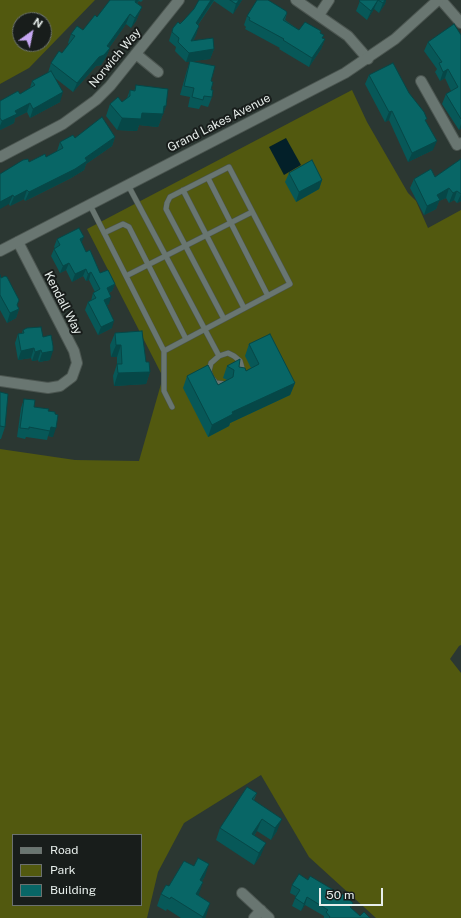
<!DOCTYPE html>
<html>
<head>
<meta charset="utf-8">
<style>
  body { margin:0 }
  #map { position:relative; width:461px; height:918px; overflow:hidden; background:#2b3732; font-family:"Public Sans",sans-serif }
  canvas { display:block }
  .legend { position:absolute; left:12px; top:834px; width:130px; height:72px; box-sizing:border-box; background:#181d1b; border:1px solid #6b716e; margin:0; padding:5px 7px; list-style:none; font-size:12px; color:#e7eeeb }
  .legend li { display:flex; align-items:center; gap:8px; height:20px }
  .legend b { width:20px; border:1px solid #6b716e }
  .north { position:absolute; left:12px; top:12px; width:40px; height:40px; box-sizing:border-box; background:#181d1b; border:1px solid #6b716e; border-radius:50%; rotate:33deg; font-size:11px; font-weight:700; line-height:16px; text-align:center; color:#e7eeeb }
  .north::after { content:''; display:block; margin:auto; width:14px; height:18px; background:#c5a7f1; clip-path:polygon(50% 0,100% 100%,50% 72%,0 100%) }
  .scale { position:absolute; left:319px; top:888px; width:64px; height:18px; box-sizing:border-box; border:2px solid #e7eeeb; border-top:0; padding-left:5px; font-size:12px; line-height:14px; white-space:nowrap; color:#e7eeeb; -webkit-text-stroke:3px #181d1b; paint-order:stroke }
</style>
</head>
<body>
<div id="map">
<canvas width="461" height="918"></canvas>
<ul class="legend">
<li><b style="height:5px;background:#697671"></b>Road</li>
<li><b style="height:11px;background:#52590f"></b>Park</li>
<li><b style="height:11px;background:#086666"></b>Building</li>
</ul>
<div class="north">N</div>
<div class="scale">50 m</div>
</div>
<script>
const ctx = document.querySelector('canvas').getContext('2d');
ctx.lineJoin = 'round';
function fillPath(path, color) { ctx.fillStyle = color; ctx.fill(path, 'evenodd'); }
const toPath = rows => new Path2D(rows.map(r => 'M' + r).join(''));
function stroke(path, color, width, dash) { ctx.strokeStyle = color; ctx.lineWidth = width; ctx.lineCap = dash ? 'butt' : 'round'; ctx.setLineDash(dash || []); ctx.stroke(path); }
function write(font, color, halo, rows, align = 'center') {
  ctx.font = font + ' "Public Sans",sans-serif'; ctx.lineWidth = 4; ctx.setLineDash([]); ctx.textBaseline = 'middle'; ctx.strokeStyle = halo; ctx.fillStyle = color; for (const [text, x, y, turn = 0] of rows) {
    ctx.save(); ctx.translate(x, y); ctx.rotate((+turn || 0) * Math.PI / 180); ctx.textAlign = isNaN(turn) ? turn : align; if (halo) ctx.strokeText(text, 0, 0); ctx.fillText(text, 0, 0); ctx.restore();
  }
}
fillPath(toPath([
  [0,0,95,0,29,68,0,84],
  [20,20,44,20,44,44,20,44],
  [352,90,367,122,408,193,416,201,428,228,461,210,461,645,459,646,450,659,461,673,461,918,376,918,309,857,261,775,184,823,158,872,147,918,0,918,0,449,75,460,139,461,163,377,87,229],
  [13,835,141,835,141,905,13,905]
]), '#52590f');
fillPath(toPath([
  [286,138,301,165,284,175,269,147]
]), '#032029');
const lane = toPath([
  [208,178,268,296],
  [128,185,219,356,228,353,234,356,240,361,242,368,240,374],
  [183,190,244,308],
  [90,205,126,276,252,212],
  [104,233,123,224,129,227,186,339],
  [126,276,164,351,290,284,229,167,170,197,167,203,166,209,224,319],
  [164,351,164,391,172,407],
  [219,356,211,363,209,371,211,377,216,383,225,384]
]);
const street = toPath([
  [296,0,348,36,368,59],
  [441,0,461,23],
  [319,15,329,0],
  [136,54,158,72],
  [421,81,457,145,461,143],
  [0,157,63,124,96,100,110,86,179,0],
  [0,381,48,388,60,386,72,377,77,363,74,351,18,242],
  [242,893,269,918],
  [254,918,261,910]
]);
const secondary = toPath([
  [0,251,345,73,395,39,438,0]
]);
stroke(lane, '#4b5550', 6);
stroke(street, '#4b5550', 12);
stroke(secondary, '#4b5550', 12);
stroke(lane, '#697671', 5);
stroke(street, '#697671', 10);
stroke(secondary, '#697671', 10);
fillPath(toPath([
  [110,0,143,0,141,2,139,1,137,3,142,7,136,21,131,28,126,24,109,48,110,48,106,57,101,65,96,66,73,92,55,78,60,102,30,118,27,112,15,118,14,123,0,130,0,101,20,94,30,88,32,81,48,73,51,63,62,53,69,44,68,43,71,34,83,30,97,17],
  [199,0,242,0,233,14,214,1,198,25,196,35,193,41,214,49,210,59,193,61,211,81,212,97,208,107,201,105,199,109,188,107,190,97,180,95,187,70,190,61,186,62,175,51,176,47,169,41,173,28,184,20,194,9],
  [359,0,386,0,385,4,379,13,374,9,367,20,356,11,360,1],
  [287,13,285,20,299,30,321,31,321,33,323,38,325,39,321,49,309,67,279,49,280,48,245,29,246,27,244,25,247,16],
  [461,35,461,128,459,130,442,104,446,94,451,91,445,78,440,81,435,72,437,69,424,51,428,42],
  [369,75,409,93,433,150,408,162,389,120,385,122,365,84],
  [136,85,166,106,158,127,139,125,137,131,117,130,106,116,110,104,122,102,127,98,130,90,134,91],
  [115,137,112,146,86,164,84,170,71,178,25,201,24,199,10,206,9,204,23,160,29,162,46,157,57,151,60,142,75,138],
  [461,159,461,201,457,203,454,200,449,203,446,198,439,201,436,209,424,215,410,188,414,179,435,177],
  [289,173,322,180,319,189,296,202,285,182],
  [57,239,81,243,86,252,100,273,115,284,112,291,109,293,109,304,107,305,112,328,98,335,85,310,88,302,91,301,93,293,95,292,89,280,86,281,83,276,72,282,66,270,60,273,51,256,54,249,55,248,54,247],
  [0,275,19,309,16,318,7,323,0,310],
  [23,330,43,337,50,360,39,362,38,360,32,361,31,358,18,360,15,343,18,334,22,333],
  [115,333,146,362,150,372,146,384,114,386,113,376,117,364,117,357,111,357,110,345],
  [249,344,295,383,290,395,230,423,229,426,208,437,183,388,187,376,218,385,227,380,223,378,227,366,239,367,246,371,251,368,245,356],
  [0,392,5,427,1,439,0,439],
  [24,399,34,407,48,411,53,437,48,436,47,440,26,437,25,439,17,437,21,408],
  [257,793,254,800,277,831,271,840,257,831,254,836,261,855,254,865,216,840,220,828],
  [205,876,202,881,198,895,210,903,205,918,181,918,167,909,166,911,157,906,161,894,169,886],
  [308,880,353,903,351,908,360,916,370,918,324,918,324,916,305,905,301,911,292,906,296,896,290,893,292,885]
]), '#075858');
fillPath(toPath([
  [136,0,139,0,131,11,135,2],
  [211,0,214,0,193,32,196,23],
  [239,0,242,0,233,14,236,4],
  [378,0,374,9,367,20,371,11],
  [385,0,386,0,385,4,379,13,383,3],
  [142,7,136,21,131,28,135,18],
  [130,14,126,24,104,55,107,46],
  [199,26,196,35,188,50,191,41],
  [325,39,321,49,309,67,312,58],
  [110,48,106,57,101,65,96,66,73,92,77,83,99,57],
  [214,49,210,59,186,62,189,53],
  [448,69,445,78,440,81,443,72],
  [63,92,60,102,30,118,33,109],
  [30,103,27,112,15,118,14,123,0,130,0,126,2,121,15,111],
  [164,106,166,106,158,127,139,125,137,131,117,130,122,118,142,113],
  [392,111,389,120,385,122,389,112],
  [461,124,461,128,459,130],
  [115,137,112,146,86,164,84,170,71,178,25,201,29,192,85,158],
  [437,141,433,150,408,162,412,153],
  [322,180,319,189,296,202,299,192],
  [449,188,446,198,439,201,436,209,424,215,427,206,437,195],
  [27,190,24,199,10,206,14,197],
  [457,191,454,200,449,203,453,193],
  [461,194,461,201,457,203],
  [13,195,9,204,0,209,0,202],
  [84,237,81,244,80,239],
  [69,263,66,270,60,273,63,266],
  [86,269,83,276,72,282,75,274],
  [91,272,89,280,86,281,88,274],
  [115,284,112,291,104,295,107,288],
  [111,297,109,304,102,308,104,300],
  [19,309,16,318,7,323,10,313],
  [114,321,112,328,98,335,101,327],
  [116,345,121,345,117,357,111,357],
  [34,348,31,358,18,360,21,351],
  [41,350,38,360,32,361,35,352],
  [53,351,50,360,39,362,42,353],
  [150,372,146,384,114,386,118,373],
  [295,383,290,395,230,423,229,426,208,437,212,425,232,412],
  [51,427,56,428,53,437,48,436],
  [262,819,257,831,247,846,252,834],
  [282,819,277,831,271,840,275,828],
  [266,843,261,855,254,865,259,853],
  [209,864,205,876,195,892,200,880],
  [203,882,199,894,192,906,196,894],
  [307,897,305,905,301,911],
  [210,903,206,916,205,918,202,918]
]), '#064747');
const building = toPath([
  [110,0,136,0,135,2,142,7,139,12,135,18,130,14,107,46,110,48,104,55,99,57,77,83,51,63,59,51,62,53,75,36,71,34,77,26,83,30,95,15,97,17,110,0],
  [199,0,211,0,196,23,199,26,191,41,213,38,214,49,189,53,178,42,179,38,172,32,173,28,178,22,180,24,184,20,194,9,199,0],
  [230,0,239,0,236,4,230,0],
  [257,0,268,0,286,11,287,13,283,20,299,30,305,22,321,31,320,33,324,35,322,38,325,39,312,58,283,40,284,39,249,20,250,18,247,16,257,0],
  [360,0,385,0,383,3,378,0,371,11,359,1,360,0],
  [454,24,461,35,461,119,446,94,458,87,448,69,443,72,439,63,442,62,428,42,454,24],
  [190,61,215,66,211,81,213,82,211,90,213,90,212,97,204,96,203,100,192,97,194,88,184,86,190,61],
  [393,63,409,93,424,112,427,119,425,120,437,141,412,153,392,111,389,112,369,75,393,63],
  [51,71,63,92,33,109,30,103,15,111,17,114,2,121,0,118,0,101,18,91,20,94,35,85,32,81,51,71],
  [136,85,168,89,166,106,164,106,163,114,142,113,141,119,122,118,110,104,118,97,122,102,130,96,130,90,135,91,136,85],
  [102,117,115,137,85,158,87,161,75,169,29,192,27,190,14,197,13,195,0,202,0,174,23,160,28,159,29,162,45,154,46,157,63,148,60,142,73,135,75,138,102,117],
  [461,159,461,194,457,191,453,193,449,188,437,195,440,200,427,206,414,179,431,169,435,177,461,159],
  [312,160,322,180,299,192,289,173,312,160],
  [79,228,84,237,80,239,86,252,90,250,100,273,108,270,115,284,107,288,111,297,104,300,114,321,101,327,88,302,96,298,93,293,100,289,91,272,88,274,86,269,75,274,69,263,63,266,54,249,60,245,57,239,79,228],
  [0,275,1,278,5,276,7,277,19,300,17,305,19,309,10,313,0,295,0,275],
  [41,327,43,337,51,335,53,346,53,351,42,353,41,350,35,352,34,348,21,351,18,334,24,333,23,330,27,328,41,327],
  [142,331,146,362,149,362,150,372,118,373,117,364,122,364,121,345,116,345,115,333,142,331],
  [270,334,295,383,232,412,233,414,212,425,187,376,208,365,218,385,233,377,234,370,227,366,240,359,239,367,245,368,246,371,259,364,249,344,270,334],
  [0,392,8,394,5,427,0,426,0,392],
  [24,399,35,400,34,407,49,409,48,411,55,412,55,414,58,415,56,428,51,427,50,431,29,427,29,429,20,428,24,399],
  [247,787,257,793,252,799,282,819,275,828,262,819,252,834,266,843,259,853,220,828,247,787],
  [198,858,209,864,200,880,203,882,196,894,210,903,203,917,171,897,170,899,161,894,166,885,169,886,184,861,194,866,198,858],
  [299,874,308,880,310,876,342,895,343,894,353,903,350,907,360,916,364,912,370,918,329,918,330,917,326,912,328,910,307,897,304,904,295,898,300,890,292,885,299,874]
]);
fillPath(building, '#086666');
stroke(building, '#064747', 1);
write('12px', '#e7eeeb', '#181d1b', [
  ["Norwich Way",115,58,-50],
  ["Grand Lakes Avenue",219,123,-27],
  ["Kendall Way",63,303,63]
]);
</script>
</body>
</html>
